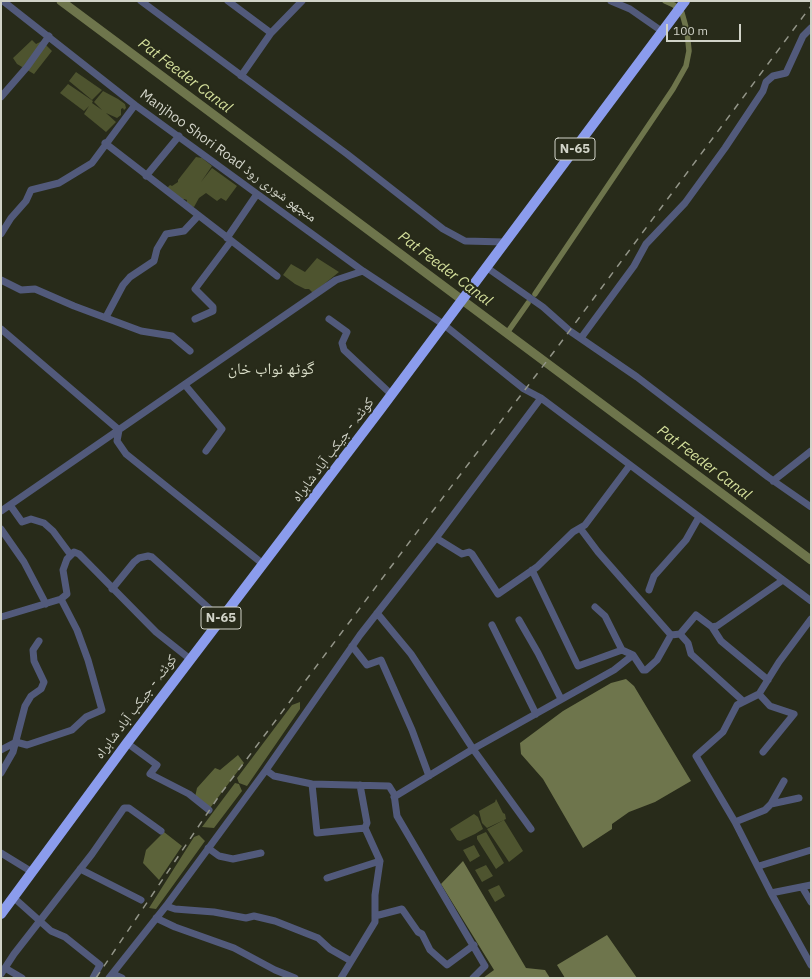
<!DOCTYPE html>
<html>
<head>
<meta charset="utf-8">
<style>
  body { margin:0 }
  #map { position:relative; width:812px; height:979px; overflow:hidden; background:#282b1a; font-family:"IBM Plex Sans",sans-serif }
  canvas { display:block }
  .frame { position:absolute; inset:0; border:2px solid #d1d3c8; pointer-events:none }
  .scale { position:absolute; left:666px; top:24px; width:75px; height:18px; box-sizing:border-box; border:2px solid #d1d3c8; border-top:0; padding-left:5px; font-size:12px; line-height:14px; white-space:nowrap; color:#d1d3c8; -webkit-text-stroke:3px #282b1a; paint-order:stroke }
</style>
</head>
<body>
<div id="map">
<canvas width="812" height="979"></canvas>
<div class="frame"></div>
<div class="scale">100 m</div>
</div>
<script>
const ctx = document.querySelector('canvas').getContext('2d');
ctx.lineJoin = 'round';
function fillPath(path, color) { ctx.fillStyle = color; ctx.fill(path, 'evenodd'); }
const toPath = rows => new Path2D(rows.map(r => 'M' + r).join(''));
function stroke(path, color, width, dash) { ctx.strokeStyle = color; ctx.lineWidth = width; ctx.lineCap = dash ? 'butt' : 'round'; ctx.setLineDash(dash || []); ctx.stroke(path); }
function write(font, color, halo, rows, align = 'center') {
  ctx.font = font + ' "IBM Plex Sans","Noto Naskh Arabic",sans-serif'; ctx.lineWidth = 4; ctx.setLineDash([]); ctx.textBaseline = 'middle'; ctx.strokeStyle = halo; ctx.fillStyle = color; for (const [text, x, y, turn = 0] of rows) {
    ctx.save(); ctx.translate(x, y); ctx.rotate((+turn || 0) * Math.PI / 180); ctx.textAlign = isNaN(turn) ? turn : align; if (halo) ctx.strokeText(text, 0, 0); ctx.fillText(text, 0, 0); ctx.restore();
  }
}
fillPath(toPath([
  [32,40,36,44,42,41,52,51,34,74,17,64,13,58],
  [76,72,102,90,92,100,69,81],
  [68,84,93,101,92,103,102,110,94,102,103,91,118,99,125,104,126,108,124,110,123,108,121,109,121,115,117,118,106,113,116,122,106,132,84,114,89,106,84,111,60,93],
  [196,157,202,158,212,166,201,182,212,168,237,186,226,201,221,198,217,201,206,193,199,198,194,207,186,205,187,200,184,199,182,200,167,188,170,185,172,186,178,182,178,180],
  [317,258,339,272,313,293,309,289,305,289,295,284,283,275,291,264,305,272],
  [496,799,503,813,505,814,506,819,487,828,482,823,479,811,495,802],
  [474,814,478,817,483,829,475,834,460,841,457,840,450,829],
  [504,820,523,851,509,862,487,829],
  [486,832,504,863,496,869,477,839,477,836],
  [474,845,480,856,470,862,463,850],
  [486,865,493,876,482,882,475,870],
  [499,885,505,896,495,902,488,890]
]), '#4e542f');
fillPath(toPath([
  [300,702,300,709,247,786,239,783,237,778,292,705],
  [238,755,244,763,210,808,195,797,197,788,215,768,220,770],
  [235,783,239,784,242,791,214,828,202,827],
  [164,832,182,846,159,880,143,863,146,850],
  [199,835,205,841,156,909,149,908,194,837]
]), '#5c633a');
fillPath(toPath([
  [626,679,634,686,691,781,655,802,629,812,612,824,612,829,583,848,543,779,521,754,520,743,563,711,611,683],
  [463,861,526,968,545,970,550,978,483,978,494,970,441,884],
  [607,935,637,978,565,978,557,965]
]), '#6e754c');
stroke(toPath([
  [535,294,673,89,686,66,689,51,687,31,682,13,674,5,665,1],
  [507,333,528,303]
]), '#6e754c', 5.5);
stroke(toPath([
  [61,1,811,560]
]), '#6e754c', 9);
stroke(toPath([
  [3,1,135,105,363,271,443,324,524,389,541,398,811,601],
  [141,1,347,154,443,229,465,241,505,242],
  [228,1,271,33],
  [611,1,630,9,663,32],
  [241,76,271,33,302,1],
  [1,97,27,67,49,36],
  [105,143,277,276],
  [146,176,179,136],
  [1,234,11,218,26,201,31,190,59,183,92,163,135,105],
  [227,238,257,194],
  [486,267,543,307,570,331,637,377,768,477,811,507],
  [1,280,21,290,35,289,74,306,141,331,172,336,190,351],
  [106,317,123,285,130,277,154,261,157,249,166,234,184,231,198,216],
  [195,319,213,311,213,307,195,289,231,241],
  [329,319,347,332,342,343,344,350,392,395],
  [1,329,119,430,117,441,126,454,263,564],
  [581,338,634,266,646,244,685,203,725,148,763,91,766,82,773,76,786,73,803,36,811,28],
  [185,385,222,429,206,451],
  [773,481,811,451],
  [10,505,22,522,31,519,44,523,53,531,70,554],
  [1,511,336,280,363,271],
  [580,528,598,552,671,635],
  [1,529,24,562,46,604],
  [436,538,462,554,469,552,472,554,498,594,537,567,573,532,585,525,630,465],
  [532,570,578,666,622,650,633,655,643,670,646,670,657,660,671,635],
  [112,589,134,562,139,558,148,556,152,557,221,619],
  [649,590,654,576,686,540,699,517],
  [61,599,67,594,63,570,67,559,74,552,79,554,156,632,190,659],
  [595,607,605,616,622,650],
  [377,613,411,654,473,749,394,797],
  [1,617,61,599,77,630,88,660,102,710,86,717,72,730,27,745,16,742,1,750],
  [519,620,538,653,561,699],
  [492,625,536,714],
  [712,627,721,641,768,680],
  [680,634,688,643,691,654,743,701],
  [671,635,680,634,696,615,712,627,717,626,783,580],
  [352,646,367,665,381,660,412,730,429,776],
  [759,694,737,705,723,732,696,756,735,822,771,893,811,885],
  [127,743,157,765,150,774,189,794,209,810],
  [763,752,794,714,770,706,759,694,779,662,811,619],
  [266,770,274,776,312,784,389,786,394,794,397,816,485,966,473,978],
  [1,773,13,752,25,706,31,696,41,689,44,682,34,661,33,650,39,641],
  [312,784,317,833,365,828],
  [771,804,784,781],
  [735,822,765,810,771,804,799,798],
  [531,829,473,749,614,670,633,655],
  [208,848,219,856,233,859,261,853],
  [1,853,32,872],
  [759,866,811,850],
  [80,869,141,900],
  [327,878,380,861],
  [802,887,811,902],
  [771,893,811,965],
  [13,897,51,931,65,937,100,965,93,978],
  [166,906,175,909,214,912,246,918,254,916,275,921,318,938,330,949,351,961],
  [375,916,402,909,418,932,422,934,430,950,447,965,474,945],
  [156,918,175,927,234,948,275,970,295,978],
  [5,968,22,978],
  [1,974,14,954,92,854,124,808,129,808,161,831],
  [113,974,122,978],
  [109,978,166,906,266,770,360,635,436,538,541,398],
  [341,978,375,922,375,895,380,861,365,828,367,823,360,785]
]), '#525a7b', 7);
stroke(toPath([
  [1,914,127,743,380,410,685,1]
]), '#8b9ced', 10);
stroke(toPath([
  [96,978,219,796,444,496,559,345,811,6]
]), '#939588', 1.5, [7, 7]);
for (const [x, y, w] of [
  [575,149,40],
  [221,618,40]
]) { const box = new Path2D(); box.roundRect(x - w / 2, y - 11, w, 22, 3); ctx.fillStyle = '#282b1a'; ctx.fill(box); stroke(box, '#d1d3c8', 1); }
write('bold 13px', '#d1d3c8', null, [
  ["N-65",575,149],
  ["N-65",221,618]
]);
write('14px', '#d1d3c8', '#282b1a', [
  ["Manjhoo Shori Road منجھو شوری روڈ",228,156,36],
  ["کوئٹہ - جیکب آباد شاہراہ",333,450,-53],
  ["کوئٹہ - جیکب آباد شاہراہ",136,707,-53]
]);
write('italic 15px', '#d4df9b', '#282b1a', [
  ["Pat Feeder Canal",185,76,37],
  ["Pat Feeder Canal",445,269,37],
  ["Pat Feeder Canal",704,463,37]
]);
write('16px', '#dadec8', '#282b1a', [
  ["گوٹھ نواب خان",271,369]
]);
</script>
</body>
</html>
